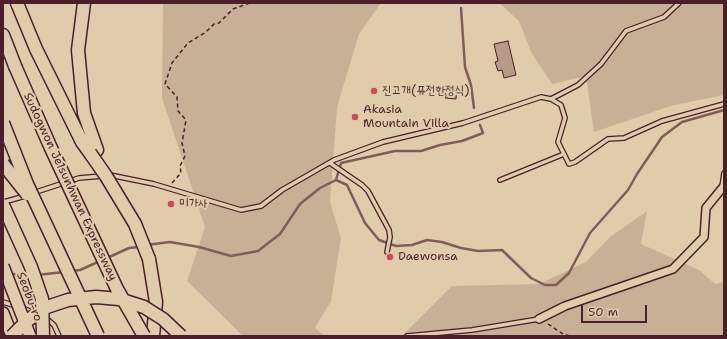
<!DOCTYPE html>
<html>
<head>
<meta charset="utf-8">
<style>
  body { margin:0 }
  #map { position:relative; width:727px; height:339px; overflow:hidden; background:#e0ccab; font-family:"Shantell Sans",sans-serif }
  canvas { display:block }
  .frame { position:absolute; inset:0; border:4px solid #4a1f2b; pointer-events:none }
  .scale { position:absolute; left:581px; top:305px; width:66px; height:18px; box-sizing:border-box; border:2px solid #4a1f2b; border-top:0; padding-left:5px; font-size:12px; line-height:14px; white-space:nowrap; color:#4a1f2b; -webkit-text-stroke:3px #e0ccab; paint-order:stroke }
</style>
</head>
<body>
<div id="map">
<canvas width="727" height="339"></canvas>
<div class="frame"></div>
<div class="scale">50 m</div>
</div>
<script>
const ctx = document.querySelector('canvas').getContext('2d');
ctx.lineJoin = 'round';
function fillPath(path, color) { ctx.fillStyle = color; ctx.fill(path, 'evenodd'); }
const toPath = rows => new Path2D(rows.map(r => 'M' + r).join(''));
function stroke(path, color, width, dash) { ctx.strokeStyle = color; ctx.lineWidth = width; ctx.lineCap = dash ? 'butt' : 'round'; ctx.setLineDash(dash || []); ctx.stroke(path); }
function write(font, color, halo, rows, align = 'center') {
  ctx.font = font + ' "Shantell Sans","Poor Story",sans-serif'; ctx.lineWidth = 4; ctx.setLineDash([]); ctx.textBaseline = 'middle'; ctx.strokeStyle = halo; ctx.fillStyle = color; for (const [text, x, y, turn = 0] of rows) {
    ctx.save(); ctx.translate(x, y); ctx.rotate((+turn || 0) * Math.PI / 180); ctx.textAlign = isNaN(turn) ? turn : align; if (halo) ctx.strokeText(text, 0, 0); ctx.fillText(text, 0, 0); ctx.restore();
  }
}
fillPath(toPath([
  [163,3,381,3,359,34,337,107,330,202,341,238,331,301,315,328,325,336,243,336,187,281,205,227,162,98],
  [499,3,724,3,724,95,674,105,594,132,586,76,552,84,531,52,519,21],
  [647,211,641,244,699,270,715,284,724,282,724,336,402,336,452,286,539,284,586,262,610,237]
]), '#c8b096');
stroke(toPath([
  [461,8,465,67,471,85,474,108],
  [336,180,341,163,395,151,421,151,440,145,462,141,483,133,480,125],
  [146,245,170,242,199,247,231,256,258,251,280,234,300,204,320,188,336,180,347,185,365,223,379,240,396,246,412,245,427,240,442,242,461,248,478,251,502,250,531,278,545,285,556,285,569,273,590,233,628,190,637,174,662,137,682,122,724,110],
  [107,258,129,248,139,247],
  [71,271,80,270,100,261],
  [10,274,31,275],
  [37,275,64,272]
]), '#815d59', 2.5);
const building = toPath([
  [508,41,516,75,504,78,502,70,498,71,495,62,498,61,494,44,508,41],
  [446,88,457,88,456,99,445,98,446,88]
]);
fillPath(building, '#b79b87');
stroke(building, '#4a1f2b', 1);
const service = toPath([
  [551,99,578,85,601,64,626,31,664,17,679,3],
  [330,163,362,185,368,191,389,230,390,237,387,252],
  [110,175,154,184,241,210,261,206,282,190,334,160,383,142,463,123,541,97,551,99,561,105,565,118,558,142,569,164,575,162,608,139,624,138,662,121,724,104],
  [500,180,564,154],
  [722,187,724,173],
  [33,193,79,178,102,176],
  [4,202,25,196],
  [3,302,16,306],
  [22,308,35,313],
  [46,318,54,325,59,336],
  [407,336,472,330,539,319]
]);
const minor = toPath([
  [539,319,565,306,673,269,704,237,706,208,724,186]
]);
const trunk = toPath([
  [3,313,12,336]
]);
const motorway = toPath([
  [17,3,36,49,82,142,90,153],
  [84,3,78,50,84,113,97,150],
  [3,35,15,66],
  [149,259,156,302,153,336]
]);
stroke(service, '#4a1f2b', 6);
stroke(minor, '#4a1f2b', 10);
stroke(trunk, '#4a1f2b', 14);
stroke(motorway, '#4a1f2b', 15);
stroke(toPath([
  [172,183,181,173,180,166,185,156,182,143,186,120,178,111,177,97,165,84,172,63,188,43,206,32,214,24,219,23,233,9,250,3],
  [548,324,563,334,570,336]
]), '#4a1f2b', 1.5, [4, 3]);
stroke(service, '#e0ccab', 3.5);
stroke(minor, '#e0ccab', 7);
stroke(trunk, '#e0ccab', 11);
stroke(motorway, '#e0ccab', 12);
const trunkBridge = toPath([
  [3,266,30,336]
]);
const motorwayBridge = toPath([
  [15,66,50,146,117,289,144,336],
  [3,123,27,184,98,336],
  [90,153,106,176,135,224,149,259],
  [3,164,27,194],
  [3,205,31,267,42,299,43,336],
  [12,336,28,320,47,307,68,300,96,297,119,299,144,307,163,319,181,336]
]);
stroke(trunkBridge, '#4a1f2b', 14, []);
stroke(motorwayBridge, '#4a1f2b', 15, []);
stroke(trunkBridge, '#e0ccab', 11);
stroke(motorwayBridge, '#e0ccab', 12);
for (const [x, y, r, color] of [
  [374,91,4,"#d1495b"],
  [355,117,4,"#d1495b"],
  [171,204,4,"#d1495b"],
  [390,257,4,"#d1495b"]
]) { const dot = new Path2D(); dot.arc(x, y, r, 0, 2 * Math.PI); ctx.fillStyle = color; ctx.fill(dot); stroke(dot, '#e0ccab', 1.5); }
write('12px', '#4a1f2b', '#e0ccab', [
  ["진고개(퓨전한정식)",382,91],
  ["Akasia",363,110],
  ["Mountain Villa",363,124],
  ["미가사",179,204],
  ["Daewonsa",398,257]
], 'left');
write('12px', '#4a1f2b', '#e0ccab', [
  ["Sudogwon Je1sunhwan Expressway",70,187,65],
  ["Seobu-ro",29,297,69]
]);
</script>
</body>
</html>
